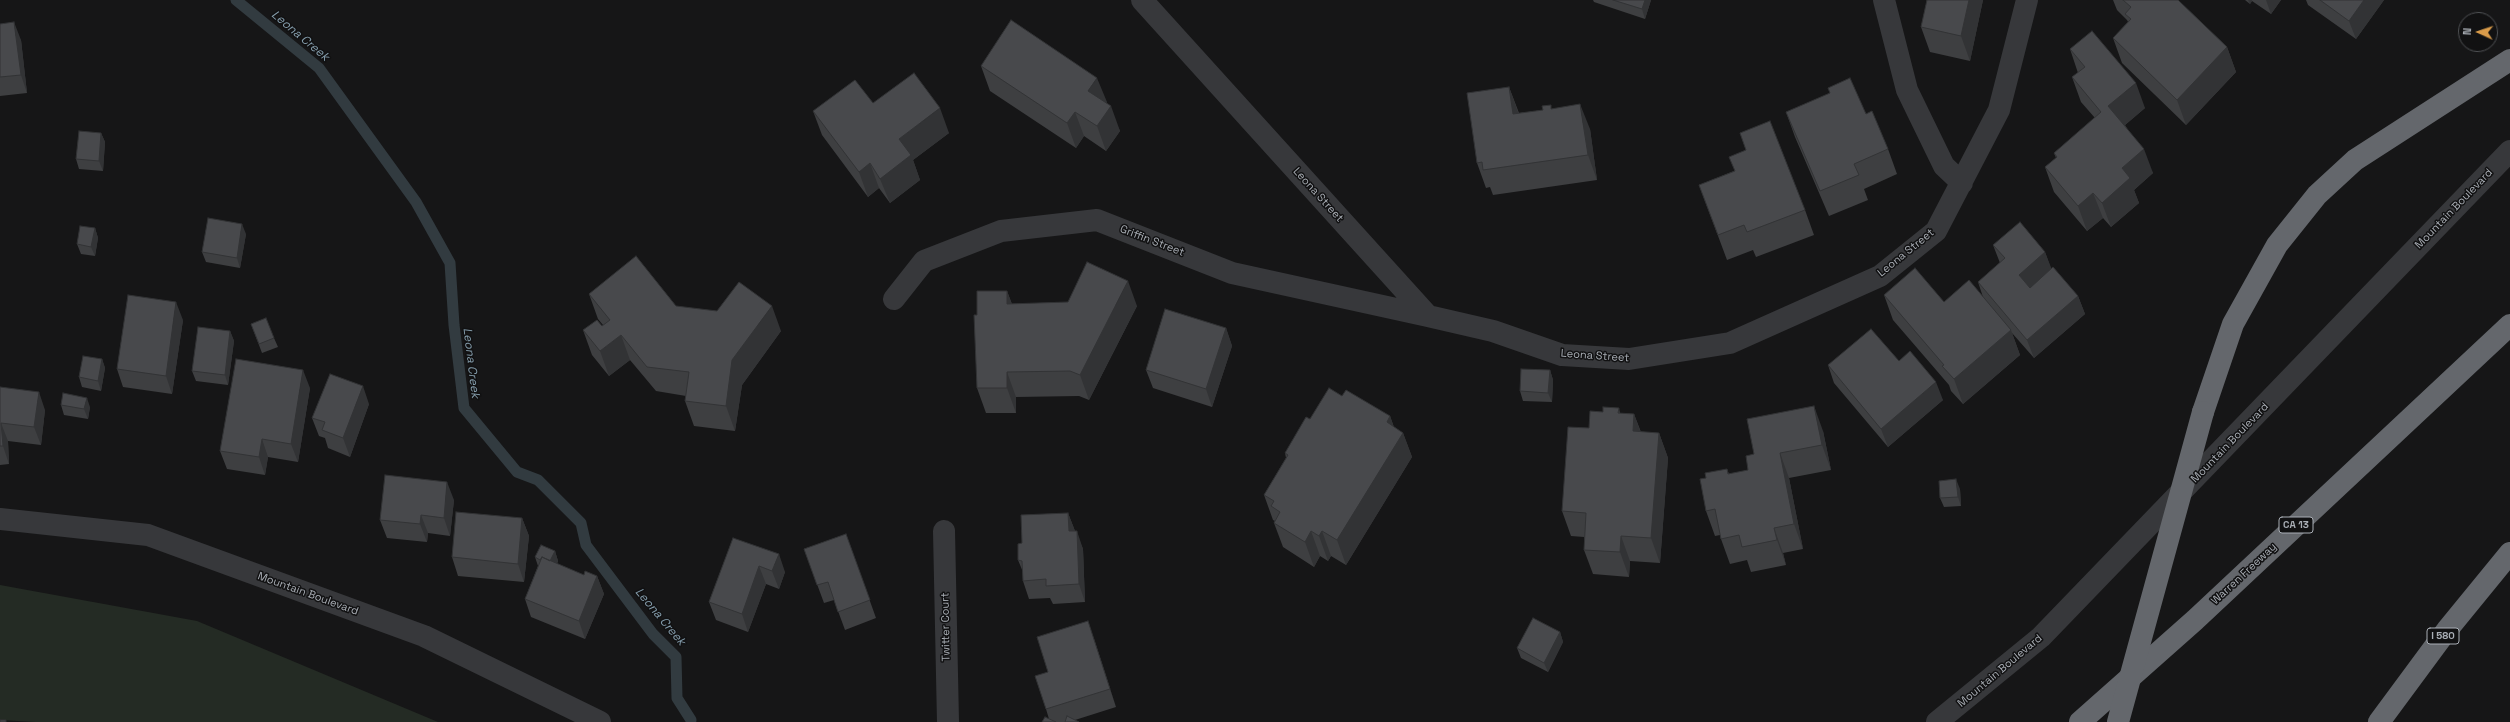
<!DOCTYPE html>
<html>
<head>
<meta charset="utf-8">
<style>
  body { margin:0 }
  #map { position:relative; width:2510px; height:722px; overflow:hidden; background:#161617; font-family:"Space Grotesk",sans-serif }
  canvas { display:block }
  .north { position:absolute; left:2458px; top:12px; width:40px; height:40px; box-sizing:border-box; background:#111112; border:1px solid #4e5053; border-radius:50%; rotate:273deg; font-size:11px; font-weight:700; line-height:16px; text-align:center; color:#a9aeb5 }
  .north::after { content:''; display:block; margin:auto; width:14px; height:18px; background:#da9c4a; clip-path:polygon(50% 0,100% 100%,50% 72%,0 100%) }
</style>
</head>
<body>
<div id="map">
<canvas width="2510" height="722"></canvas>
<div class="north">N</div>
</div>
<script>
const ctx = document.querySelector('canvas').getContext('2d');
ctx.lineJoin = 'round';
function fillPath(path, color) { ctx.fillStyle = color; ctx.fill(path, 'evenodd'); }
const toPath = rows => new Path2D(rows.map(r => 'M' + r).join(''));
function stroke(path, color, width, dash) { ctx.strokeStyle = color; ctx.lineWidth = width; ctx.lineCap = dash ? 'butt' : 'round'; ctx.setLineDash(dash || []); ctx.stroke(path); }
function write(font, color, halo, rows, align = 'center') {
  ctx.font = font + ' "Space Grotesk",sans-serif'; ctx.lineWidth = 3; ctx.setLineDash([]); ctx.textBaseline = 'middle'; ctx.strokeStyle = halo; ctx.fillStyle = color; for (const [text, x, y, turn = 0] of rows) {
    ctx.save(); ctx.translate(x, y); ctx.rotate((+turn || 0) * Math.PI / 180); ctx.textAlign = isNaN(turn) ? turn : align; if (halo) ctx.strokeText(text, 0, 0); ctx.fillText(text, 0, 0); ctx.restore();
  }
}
fillPath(toPath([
  [0,585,197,621,438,722,35,722,0,720]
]), '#242b24');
stroke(toPath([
  [236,0,319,68,416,202,450,263,454,325,464,408,517,472,538,480,581,523,586,545,653,634,676,657,677,698,691,720]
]), '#323b40', 11);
stroke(toPath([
  [1142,0,1428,316,1493,331,1562,355,1629,359,1730,343,1880,276,1936,231,1999,110,2027,0],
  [1884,0,1907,90,1944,166,1962,183],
  [894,299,924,261,1001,231,1097,220,1232,273,1428,316],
  [944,531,948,722]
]), '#37383b', 22);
stroke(toPath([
  [0,519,148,535,424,636,600,722],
  [1937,722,2041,637,2510,151]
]), '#37383b', 22);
stroke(toPath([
  [2203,412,2233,324,2277,245,2317,195,2355,160,2510,60],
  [2080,722,2195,620,2510,325],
  [2379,722,2447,630,2510,553]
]), '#64676c', 22);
stroke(toPath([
  [2118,722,2203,412]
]), '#64676c', 22);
fillPath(toPath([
  [1593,0,1651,0,1645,19,1594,2],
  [1927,0,1983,0,1970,61,1930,52,1921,27],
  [2113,0,2178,0,2227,47,2236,72,2186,125,2122,63,2113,38,2128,22,2127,20,2117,10],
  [2245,0,2281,0,2271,14,2252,1,2250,4],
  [2306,0,2384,0,2356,39,2308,5],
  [0,24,21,40,27,93,0,96],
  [2070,49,2145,108,2125,125,2153,173,2134,190,2139,203,2111,227,2103,218,2087,231,2054,192,2045,167,2056,158,2054,153,2095,118,2081,102,2072,77,2078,73],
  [981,66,1107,102,1106,103,1120,131,1106,151,1084,136,1076,148,990,91],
  [1509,87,1519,113,1552,109,1590,129,1597,180,1493,195,1490,187,1486,188,1477,163],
  [873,103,949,133,913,160,920,180,890,203,879,188,868,197,822,135,813,111],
  [1786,112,1866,114,1888,149,1897,174,1864,189,1868,200,1829,216,1795,137],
  [101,133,105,142,103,171,79,169,76,159],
  [1740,133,1805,210,1814,235,1756,257,1753,250,1727,260,1699,185,1734,171,1746,150],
  [95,228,98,238,95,256,81,254,77,244],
  [246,234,240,268,206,262,202,252],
  [1993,245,2045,252,2051,269,2078,296,2085,314,2034,358,2012,333,2020,355,1963,404,1951,391,1949,385,1893,320,1884,295,1944,302,1983,297,1978,282,2000,263],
  [1007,291,1012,304,1137,306,1089,400,1079,396,1016,397,1016,413,986,413,977,388,977,315],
  [589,294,676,306,781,331,742,385,735,431,694,426,685,401,686,396,656,391,630,360,609,376,592,355,583,330,602,326,603,325,598,319],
  [183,320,172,394,123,387,117,369],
  [251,324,274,338,278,347,262,353],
  [1226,328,1232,346,1212,407,1153,388,1146,370],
  [230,331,234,341,228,385,196,381,192,371],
  [102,359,105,368,101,391,82,387,79,377],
  [1899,361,1943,400,1888,447,1834,383,1828,365],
  [1550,370,1553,380,1552,402,1523,401,1520,391],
  [0,387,45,410,41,445,8,441,9,464,0,465],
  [310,388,298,462,268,457,265,475,227,469,220,451],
  [1342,396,1390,416,1394,427,1403,433,1412,457,1346,565,1331,556,1328,561,1320,556,1314,567,1283,547,1274,523,1275,521,1273,520,1264,495,1286,458,1285,453],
  [369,404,350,457,328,448,325,438,319,436,312,418],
  [61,405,90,407,88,419,64,415],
  [1619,408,1620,413,1634,414,1641,432,1659,433,1668,458,1660,563,1630,561,1629,577,1593,574,1584,550,1584,537,1571,536,1562,511,1589,428,1603,412],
  [1823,431,1831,470,1789,478,1803,549,1783,553,1786,565,1751,572,1747,560,1730,564,1721,539,1720,535,1715,536,1706,511,1706,478,1727,469,1729,474,1748,470,1754,454],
  [1960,489,1961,506,1944,507,1940,498],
  [454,500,450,536,428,533,427,542,387,538,380,520],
  [1068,513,1075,531,1083,549,1085,602,1053,604,1050,598,1029,599,1023,581,1023,572,1018,560,1022,543],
  [522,518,529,536,524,582,458,576,452,557],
  [846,534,876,618,845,630,834,600,824,603,804,549],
  [733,538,785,572,779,589,766,584,748,632,716,620,709,602],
  [555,551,558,561,557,564,584,575,597,576,604,594,585,639,531,617,525,599,538,566,535,557],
  [1560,632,1563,642,1548,672,1521,658,1517,648],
  [1094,639,1116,707,1075,720,1079,722,1042,722,1049,719,1046,709,1048,672]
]), '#3e3f41');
fillPath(toPath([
  [1645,0,1651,0,1645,19,1642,9],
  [1969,0,1983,0,1970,61,1961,36],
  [2248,0,2252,0,2252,1,2250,4],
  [2266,0,2281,0,2271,14],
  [2364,0,2384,0,2356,39,2349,21],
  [14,22,21,40,27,93,21,75],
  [2227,47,2236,72,2186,125,2177,100],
  [1097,78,1107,102,1097,116,1088,91],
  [2136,83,2145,108,2118,131,2108,106],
  [1509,87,1518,112,1523,139,1513,114],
  [1580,104,1590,129,1597,180,1588,155],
  [1111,106,1120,131,1106,151,1097,126],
  [940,108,949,133,913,160,920,180,890,203,880,179,899,139],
  [1075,112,1084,136,1076,148,1067,123],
  [101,133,105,142,103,171,99,161],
  [2144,149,2153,173,2134,190,2139,203,2111,227,2102,203,2122,168],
  [870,163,879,188,868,197,859,172],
  [2093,193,2103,218,2087,231,2078,206],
  [242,224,246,234,240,268,237,258],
  [95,228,98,238,95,256,91,247],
  [2045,252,2052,270,2025,293,2019,275],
  [1128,281,1137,306,1089,400,1080,375],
  [1007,291,1016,316,1007,304],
  [2078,296,2085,314,2034,358,2027,340],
  [176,302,183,320,172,394,166,376],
  [772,306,781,331,742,385,735,431,726,406,732,360],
  [1226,328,1232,346,1212,407,1206,389],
  [2011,330,2020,355,1963,404,1954,379],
  [230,331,234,341,228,385,225,375],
  [621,335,630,360,609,376,600,351],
  [102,359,105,368,101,391,98,381],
  [303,370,310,388,298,462,291,444],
  [1550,370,1553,380,1552,402,1548,393],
  [1007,372,1016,397,1016,413,1007,388],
  [1936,382,1943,400,1888,447,1881,429],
  [363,386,369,404,350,457,343,438],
  [39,392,45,410,41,445,34,427],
  [87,398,90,407,88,419,84,409],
  [1814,406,1823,431,1831,470,1822,445],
  [1634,414,1643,439,1633,431],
  [1390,416,1398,440,1403,433,1412,457,1346,565,1337,540,1387,422],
  [1,423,8,441,9,464,3,446],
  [1659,433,1668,458,1660,563,1651,538],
  [262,439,268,457,265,475,259,457],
  [1780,453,1789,478,1803,549,1794,524],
  [1956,479,1960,489,1961,506,1958,497],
  [447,482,454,500,450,536,444,518],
  [1068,513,1075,531,1069,531],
  [421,515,428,533,427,542,420,524],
  [522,518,529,536,524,582,518,564],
  [1774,528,1783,553,1786,565,1777,540],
  [1077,531,1083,549,1085,602,1079,584],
  [1311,531,1320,556,1314,567,1305,542],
  [1322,531,1331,556,1328,561,1319,536],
  [1621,536,1630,561,1629,577,1620,552],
  [555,551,558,561,551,574,548,565],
  [779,554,785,572,779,589,772,571],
  [759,566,766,584,748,632,742,614],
  [597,576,604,594,585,639,579,621],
  [1088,621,1094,639,1116,707,1110,689],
  [1560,632,1563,642,1548,672,1544,663]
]), '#323335');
const building = toPath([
  [1613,0,1645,0,1642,9,1613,0],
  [1927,0,1969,0,1961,36,1921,27,1927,0],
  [2123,0,2178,0,2227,47,2177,100,2113,38,2131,19,2125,14,2131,7,2123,0],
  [2320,0,2364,0,2349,21,2320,0],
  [1011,20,1097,78,1088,91,1111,106,1097,126,1075,112,1067,123,981,66,1011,20],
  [14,22,21,75,0,77,0,24,14,22],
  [2092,31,2136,83,2108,106,2144,149,2122,168,2130,178,2102,203,2093,193,2078,206,2045,167,2057,157,2054,153,2101,112,2072,77,2085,67,2070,49,2092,31],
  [914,73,940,108,899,139,911,155,880,179,870,163,859,172,813,111,855,80,873,103,914,73],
  [1850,78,1866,114,1872,111,1888,149,1854,164,1859,175,1820,191,1786,112,1830,93,1828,88,1850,78],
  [1509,87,1513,114,1543,110,1542,106,1551,105,1551,109,1580,104,1588,155,1483,170,1482,162,1477,163,1467,93,1509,87],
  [1770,121,1805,210,1747,232,1744,225,1718,235,1699,185,1735,171,1729,157,1746,150,1740,133,1770,121],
  [79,131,101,133,99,161,76,159,79,131],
  [208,218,242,224,237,258,202,252,208,218],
  [2020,222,2045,252,2019,275,2030,288,2053,267,2078,296,2027,340,1978,282,2005,258,1993,245,2020,222],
  [80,226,95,228,91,247,77,244,80,226],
  [636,256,676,306,717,311,739,282,772,306,732,360,726,406,685,401,689,372,647,367,621,335,600,351,583,330,597,320,602,326,610,320,589,294,636,256],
  [1087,262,1128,281,1080,375,1070,371,1007,372,1007,388,977,388,974,315,977,315,977,291,1007,291,1007,304,1068,302,1087,262],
  [1915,268,1944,302,1969,280,2011,330,1954,379,1942,366,1944,365,1884,295,1915,268],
  [128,295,176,302,166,376,117,369,128,295],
  [1165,309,1226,328,1206,389,1146,370,1165,309],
  [266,318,274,338,259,344,251,324,266,318],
  [198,327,230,331,225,375,192,371,198,327],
  [1871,329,1899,361,1910,351,1936,382,1881,429,1828,365,1871,329],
  [83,356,102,359,98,381,79,377,83,356],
  [236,359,303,370,291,444,262,439,259,457,220,451,236,359],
  [1521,369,1550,370,1548,393,1520,391,1521,369],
  [330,374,363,386,343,438,322,430,325,422,312,418,330,374],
  [0,387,39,392,34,427,1,423,3,446,0,446,0,387],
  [1329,388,1342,396,1346,390,1390,416,1387,422,1403,433,1337,540,1322,531,1319,536,1311,531,1305,542,1274,523,1280,512,1271,506,1274,501,1264,495,1288,455,1285,453,1306,417,1310,419,1329,388],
  [63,393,87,398,84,409,61,405,63,393],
  [1814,406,1822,445,1780,453,1794,524,1774,528,1777,540,1742,547,1739,535,1721,539,1715,509,1706,511,1700,479,1706,478,1705,473,1727,469,1728,474,1748,470,1746,456,1754,454,1747,419,1814,406],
  [1603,407,1619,408,1618,413,1634,414,1633,431,1659,433,1651,538,1621,536,1620,552,1584,550,1586,513,1562,511,1568,427,1589,428,1590,411,1603,412,1603,407],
  [385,475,447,482,444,518,421,515,420,524,380,520,385,475],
  [1956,479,1958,497,1940,498,1939,481,1956,479],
  [456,512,522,518,518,564,452,557,456,512],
  [1068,513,1069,531,1077,531,1079,584,1046,586,1046,579,1023,581,1022,561,1018,560,1018,544,1022,543,1021,515,1068,513],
  [846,534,870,600,838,612,828,582,817,585,804,549,846,534],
  [733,538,779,554,772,571,759,566,742,614,709,602,733,538],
  [541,545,555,551,550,561,542,557,540,560,535,557,541,545],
  [542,557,584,575,585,571,597,576,579,621,525,599,542,557],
  [1533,618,1560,632,1544,663,1517,648,1533,618],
  [1088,621,1110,689,1046,709,1035,676,1048,672,1037,637,1088,621],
  [1067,716,1079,722,1065,722,1067,716],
  [1045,717,1056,722,1042,722,1045,717],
  [0,720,6,720,6,722,0,722,0,720]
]);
fillPath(building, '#48494c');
stroke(building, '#323335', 1);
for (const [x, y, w] of [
  [2296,525,34],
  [2443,636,32]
]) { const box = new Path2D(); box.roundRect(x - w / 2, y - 8, w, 16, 3); ctx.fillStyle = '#111112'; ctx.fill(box); stroke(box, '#a9aeb5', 1); }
write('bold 10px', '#a9aeb5', null, [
  ["CA 13",2296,525],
  ["I 580",2443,636]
]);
write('11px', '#a9aeb5', '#111112', [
  ["Leona Street",1318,195,48],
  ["Mountain Boulevard",2454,209,-46],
  ["Griffin Street",1152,241,21],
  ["Leona Street",1906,253,-39],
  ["Leona Street",1595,356,4],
  ["Mountain Boulevard",2230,443,-46],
  ["Warren Freeway",2244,574,-43],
  ["Mountain Boulevard",308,594,20],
  ["Twitter Court",946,627,-91],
  ["Mountain Boulevard",2000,671,-40]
]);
write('italic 12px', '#859dac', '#111112', [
  ["Leona Creek",300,36,40],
  ["Leona Creek",471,363,83],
  ["Leona Creek",660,617,50]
]);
</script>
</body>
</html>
